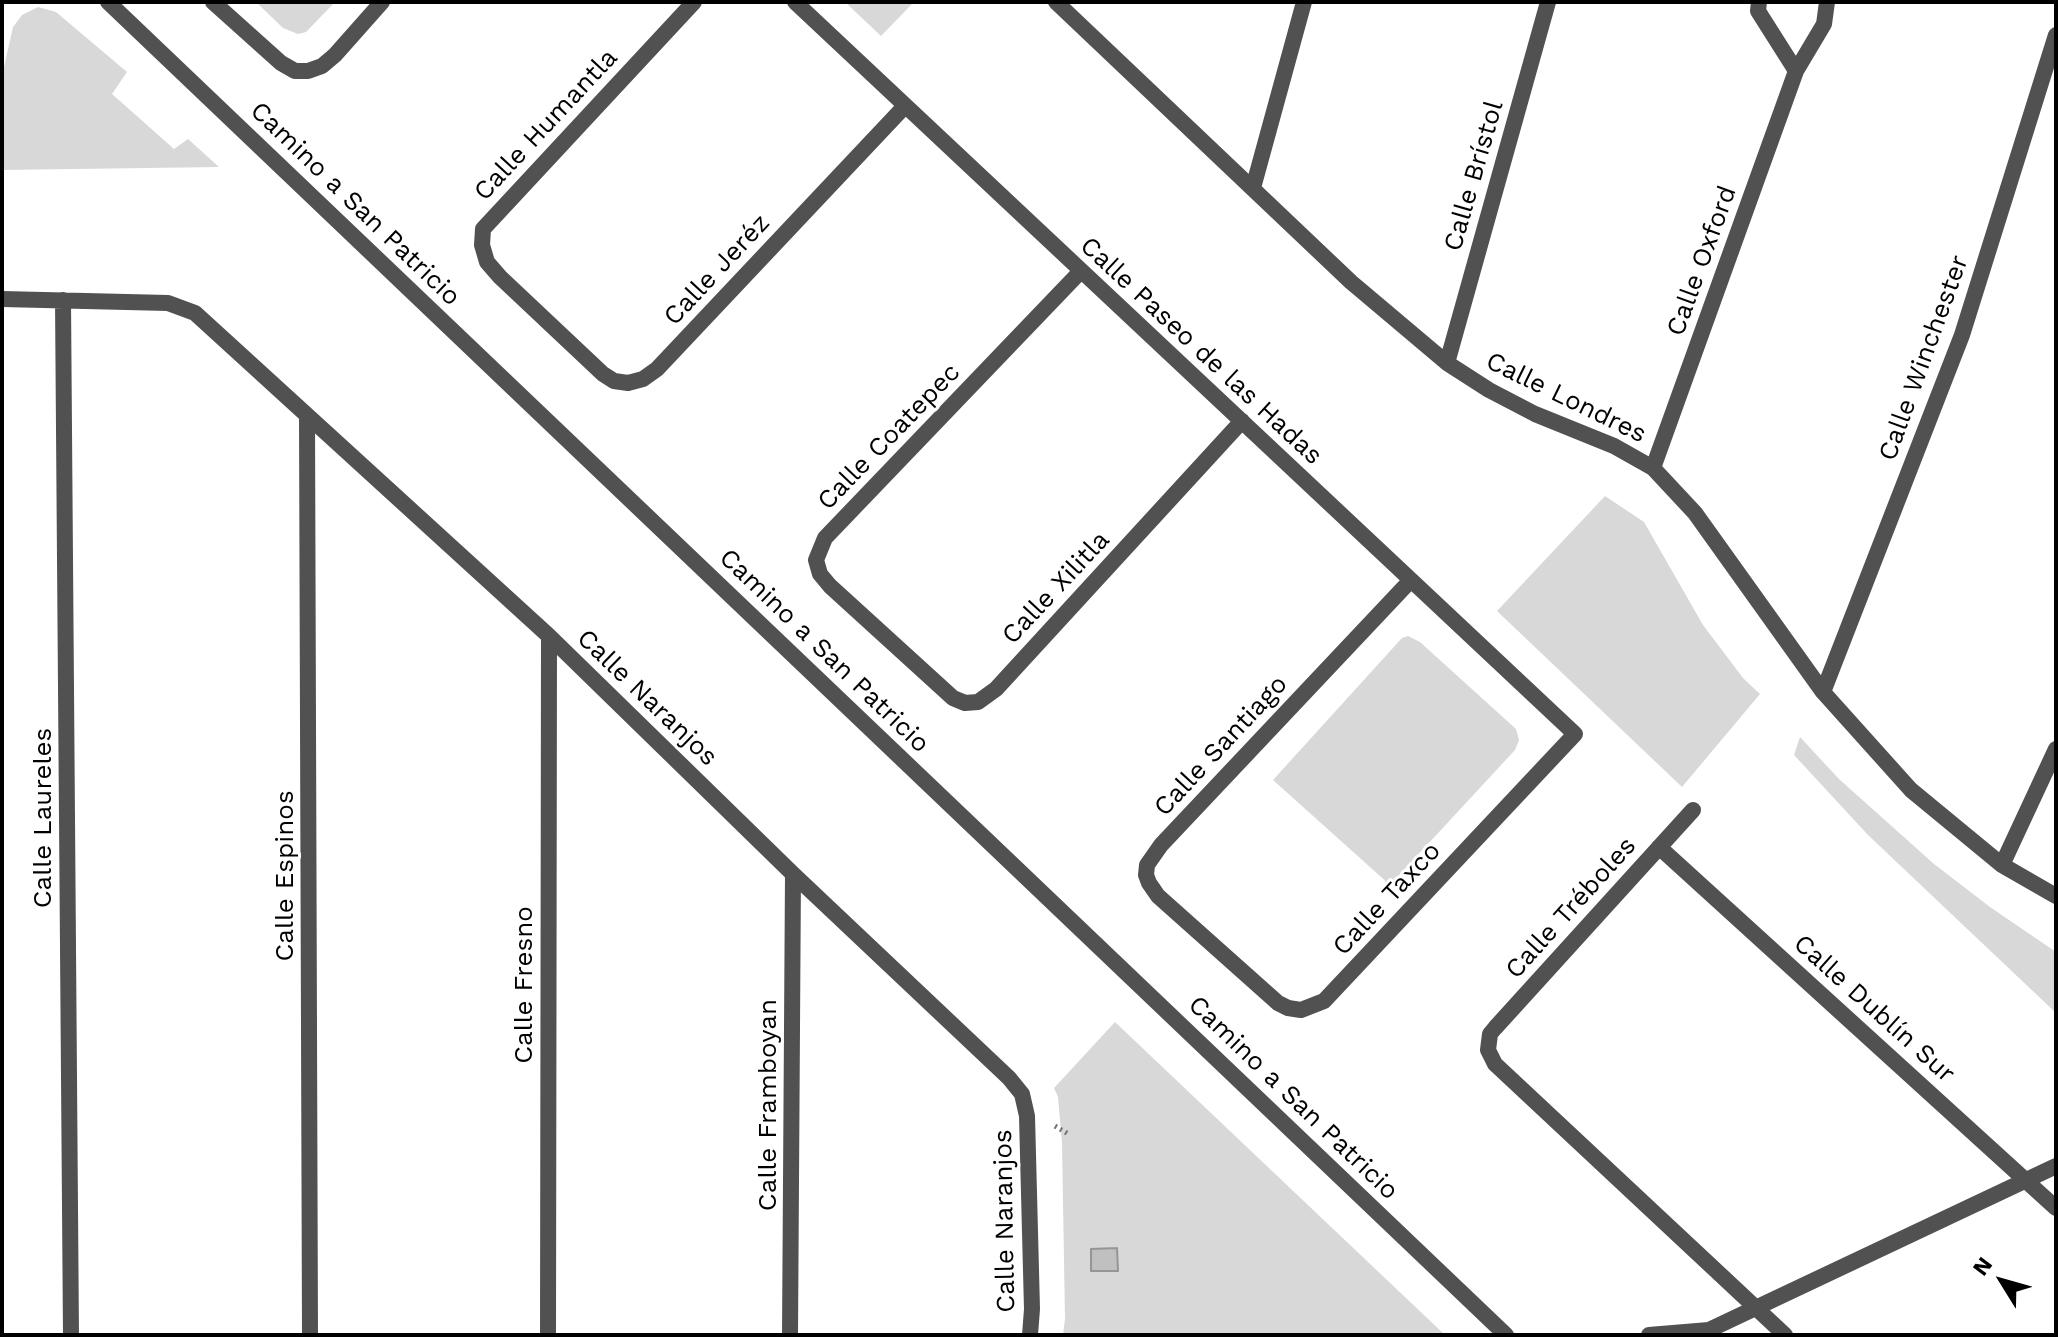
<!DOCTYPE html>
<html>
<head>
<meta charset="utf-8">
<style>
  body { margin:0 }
  #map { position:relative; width:2058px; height:1337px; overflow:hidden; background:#fff; font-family:"Work Sans",sans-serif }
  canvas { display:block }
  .frame { position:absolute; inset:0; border:4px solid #000; pointer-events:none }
  .north { position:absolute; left:1962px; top:1241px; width:80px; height:80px; -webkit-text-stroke:6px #fff; paint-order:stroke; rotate:307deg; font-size:22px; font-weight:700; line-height:32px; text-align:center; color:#000 }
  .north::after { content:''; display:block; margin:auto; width:28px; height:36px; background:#000; clip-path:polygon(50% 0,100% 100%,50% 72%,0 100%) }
</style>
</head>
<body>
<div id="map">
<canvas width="2058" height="1337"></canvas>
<div class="frame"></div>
<div class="north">N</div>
</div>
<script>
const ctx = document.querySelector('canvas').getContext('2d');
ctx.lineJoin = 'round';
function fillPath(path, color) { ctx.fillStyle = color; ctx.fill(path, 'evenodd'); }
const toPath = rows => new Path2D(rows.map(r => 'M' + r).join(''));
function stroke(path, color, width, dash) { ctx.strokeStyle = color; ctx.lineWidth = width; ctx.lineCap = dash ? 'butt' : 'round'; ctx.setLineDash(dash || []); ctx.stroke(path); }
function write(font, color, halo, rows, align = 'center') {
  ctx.font = font + ' "Work Sans",sans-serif'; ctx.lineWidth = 6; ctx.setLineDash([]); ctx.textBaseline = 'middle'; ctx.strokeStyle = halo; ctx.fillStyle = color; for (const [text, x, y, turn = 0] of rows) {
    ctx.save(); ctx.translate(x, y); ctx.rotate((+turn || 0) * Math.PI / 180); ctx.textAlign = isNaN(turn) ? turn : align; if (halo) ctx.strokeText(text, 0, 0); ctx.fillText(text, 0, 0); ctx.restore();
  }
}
fillPath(toPath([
  [256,2,335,2,306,32,298,34,283,28],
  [845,2,914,2,881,36],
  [38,7,56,12,127,72,112,94,174,149,188,139,219,167,2,170,2,76,13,27,22,15],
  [1605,496,1644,522,1703,625,1743,678,1760,694,1682,787,1497,611],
  [1408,636,1420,642,1516,729,1519,740,1515,750,1390,885,1273,780,1402,638],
  [1800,737,1839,779,1934,864,1990,907,2056,952,2056,1013,1868,835,1794,755],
  [1115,1022,1445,1335,1063,1335,1065,1319,1062,1143,1058,1097,1054,1088]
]), '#d8d8d8');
const building = toPath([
  [1117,1248,1118,1271,1091,1271,1091,1249,1117,1248]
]);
fillPath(building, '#c0c0c0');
stroke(building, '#959595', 2);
stroke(toPath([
  [1055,1126,1070,1135]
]), '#737373', 5, [2, 4]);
stroke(toPath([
  [108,2,1506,1335],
  [213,2,281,63,295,71,308,71,322,66,335,55,382,2],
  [694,2,483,229,482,245,487,262,500,277,603,374,614,381,628,383,643,379,657,369,905,106],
  [795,2,1411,580,1575,734,1324,1001,1301,1010,1288,1008,1278,1003,1158,896,1149,883,1146,875,1147,865,1161,845,1411,580],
  [1056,2,1351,282,1447,363,1489,390,1535,414,1614,446,1653,468,1695,513,1823,692,1911,790,2002,865,2056,896],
  [1759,2,1758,11,1796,71],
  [1253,188,1304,2],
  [1081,271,825,538,816,560,820,574,830,586,953,698,965,703,978,702,996,689,1242,421],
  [2,299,168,303,195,313,549,636,793,874,1009,1078,1022,1094,1027,1116,1032,1309,1030,1335],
  [63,300,71,1335],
  [1447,363,1548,2],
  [307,417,310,1335],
  [1653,468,1796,71,1824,24,1827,2],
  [1823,692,1962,335,2056,35],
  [1693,810,1495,1028,1490,1034,1488,1050,1495,1064,1785,1335],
  [1659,847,2056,1208],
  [2002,865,2056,749],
  [548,1335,549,636],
  [790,1335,793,874],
  [1649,1335,1709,1330,2056,1166]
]), '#515151', 16);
write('26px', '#000', '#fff', [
  ["Calle Humantla",546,125,-47],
  ["Calle Brístol",1474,176,-74],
  ["Camino a San Patricio",355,204,44],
  ["Calle Oxford",1702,261,-70],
  ["Calle Jeréz",717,270,-47],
  ["Calle Paseo de las Hadas",1201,351,43],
  ["Calle Winchester",1924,358,-70],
  ["Calle Londres",1566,398,26],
  ["Calle Coatepec",889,437,-46],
  ["Calle Xilitla",1056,588,-47],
  ["Camino a San Patricio",824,651,44],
  ["Calle Naranjos",647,698,44],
  ["Calle Santiago",1221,746,-47],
  ["Calle Laureles",43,818,-90],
  ["Calle Espinos",285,876,-90],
  ["Calle Taxco",1387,899,-47],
  ["Calle Tréboles",1571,908,-48],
  ["Calle Fresno",524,985,-90],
  ["Calle Dublín Sur",1874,1009,42],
  ["Camino a San Patricio",1293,1098,44],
  ["Calle Framboyan",768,1105,-90],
  ["Calle Naranjos",1005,1221,-91]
]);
</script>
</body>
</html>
